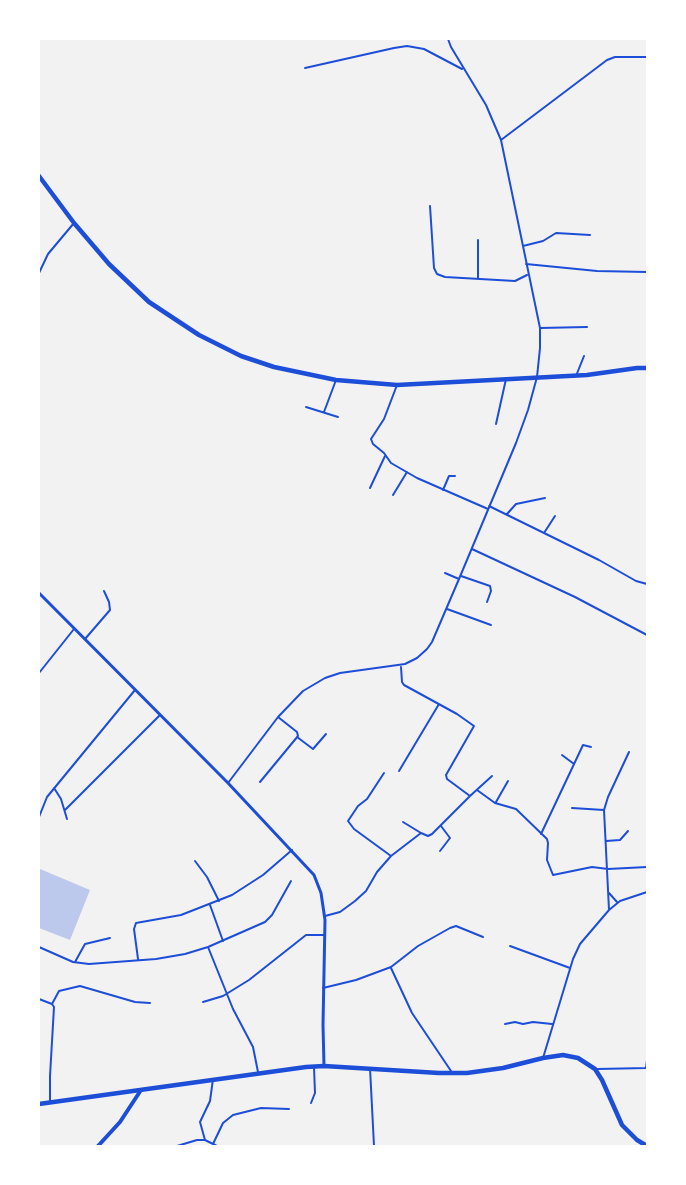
<!DOCTYPE html>
<html>
<head>
<meta charset="utf-8">
<style>
  body { margin:0 }
  #map { position:relative; width:686px; height:1185px; overflow:hidden; background:#f2f2f2; font-family:Overpass,sans-serif }
  canvas { display:block }
  .frame { position:absolute; inset:0; border:40px solid #fff; pointer-events:none }
</style>
</head>
<body>
<div id="map">
<canvas width="686" height="1185"></canvas>
<div class="frame"></div>
</div>
<script>
const ctx = document.querySelector('canvas').getContext('2d');
ctx.lineJoin = 'round';
function fillPath(path, color) { ctx.fillStyle = color; ctx.fill(path, 'evenodd'); }
const toPath = rows => new Path2D(rows.map(r => 'M' + r).join(''));
function stroke(path, color, width, dash) { ctx.strokeStyle = color; ctx.lineWidth = width; ctx.lineCap = dash ? 'butt' : 'round'; ctx.setLineDash(dash || []); ctx.stroke(path); }
fillPath(toPath([
  [40,869,90,890,70,940,39,928]
]), '#bdc9ec');
stroke(toPath([
  [305,68,394,48,407,46,424,49,462,69],
  [501,140,607,60,615,57,647,57],
  [430,206,434,268,437,274,445,277,515,281,527,275],
  [523,246,543,241,556,233,590,235],
  [526,264,597,271,647,272],
  [39,273,48,254,74,223],
  [478,279,478,240],
  [540,328,587,327],
  [576,376,584,356],
  [397,385,384,419,371,439,373,444,384,453,391,463,417,478,488,509],
  [306,407,338,417],
  [324,412,336,380],
  [496,424,506,379],
  [370,488,385,456],
  [443,490,449,476,455,476],
  [393,495,407,472],
  [489,506,599,560,636,581,647,584],
  [507,514,516,504,545,498],
  [544,533,555,516],
  [472,549,575,597,647,635],
  [445,573,459,579],
  [461,576,490,586,491,591,487,602],
  [447,609,491,625],
  [85,639,110,610,109,602,104,591],
  [39,673,74,629],
  [297,737,313,749,326,734],
  [562,755,574,764],
  [399,771,439,704],
  [384,773,367,799,358,806,348,821,354,829,391,856],
  [260,782,298,736,297,732,278,717],
  [228,783,278,717,303,691,325,678,340,673,405,664,417,658,427,649,432,642,459,579,516,443,528,410,537,377,540,348,540,328,501,140,486,105,451,47,448,39],
  [54,788,61,799,67,819],
  [477,790,495,803,516,809,547,839,548,843,547,860,553,875,592,867,608,869,647,867],
  [470,796,492,776],
  [496,802,508,781],
  [572,808,604,810],
  [65,810,160,715],
  [39,817,47,797,135,690],
  [403,822,421,833],
  [541,834,583,745,591,747],
  [606,841,620,840,628,831],
  [440,851,450,838,441,826],
  [195,861,207,877,219,901],
  [609,893,617,902],
  [210,905,223,941],
  [609,910,604,810,608,797,629,752],
  [325,916,340,912,355,901,366,891,377,872,391,856,421,833,428,836,432,834,470,796,447,779,446,775,474,726,457,714,404,685,402,682,401,667],
  [510,946,570,968],
  [39,947,73,962,89,964,156,959,185,954,208,947,265,922,272,915,291,881],
  [208,947,233,1009,253,1047,258,1072],
  [138,959,134,929,136,923,181,915,232,895,263,875,292,850],
  [75,962,85,944,110,938],
  [391,968,412,1013,451,1071],
  [323,988,356,980,391,967,418,946,450,928,456,926,483,937],
  [39,999,52,1004,54,1007,50,1076,50,1103],
  [203,1002,223,996,249,980,306,935,325,935],
  [52,1004,59,991,80,986,135,1002,150,1003],
  [505,1024,515,1022,523,1024,533,1022,552,1024],
  [543,1058,573,959,580,944,609,910,620,901,647,892],
  [370,1068,374,1146],
  [646,1068,647,1060],
  [597,1069,647,1068],
  [311,1103,315,1093,314,1067],
  [205,1140,200,1122,210,1101,213,1079],
  [213,1144,223,1123,233,1115,261,1108,289,1109],
  [177,1146,197,1140,205,1140,217,1146]
]), '#1d4ed8', 2);
stroke(toPath([
  [39,593,228,783,314,875,321,893,325,920,323,1025,324,1066]
]), '#1d4ed8', 3);
stroke(toPath([
  [98,1146,120,1122,141,1090]
]), '#1d4ed8', 4);
stroke(toPath([
  [39,1104,306,1067,324,1066,439,1073,467,1073,503,1068,543,1058,563,1055,578,1058,595,1069,602,1080,622,1125,637,1140,647,1146]
]), '#1d4ed8', 4.5);
stroke(toPath([
  [39,176,74,223,109,264,149,302,199,335,241,356,274,367,336,380,397,385,587,375,637,368,647,368]
]), '#1d4ed8', 4.5);
</script>
</body>
</html>
